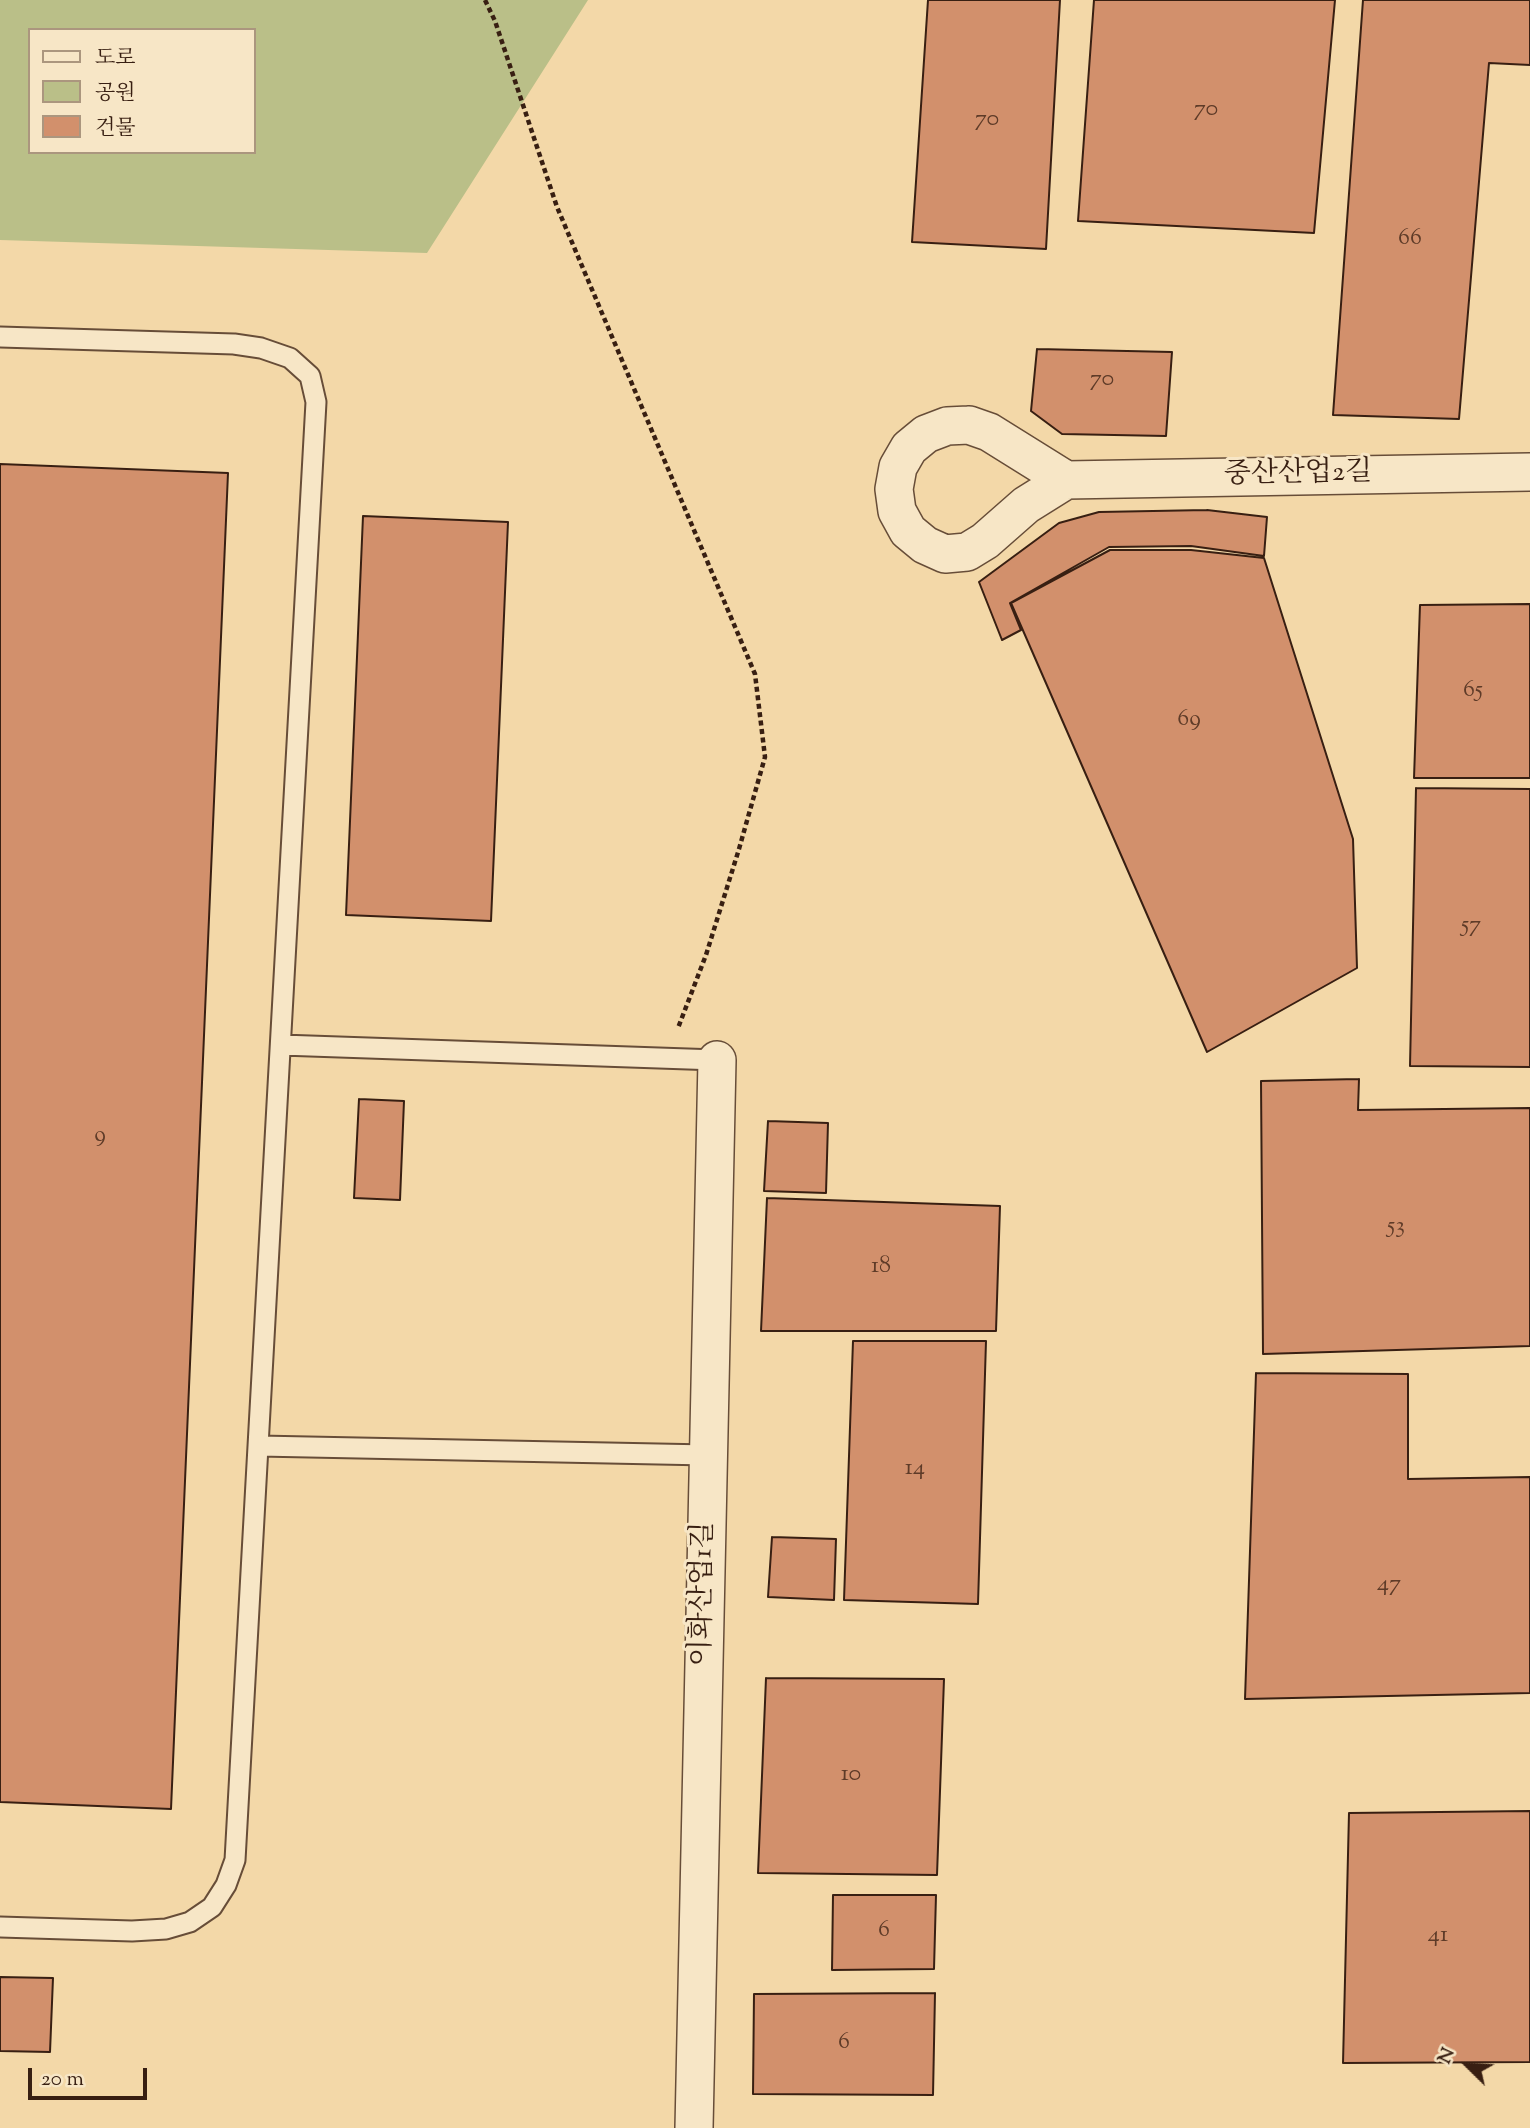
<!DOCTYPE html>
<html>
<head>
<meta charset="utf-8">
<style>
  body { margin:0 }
  #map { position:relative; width:1530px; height:2128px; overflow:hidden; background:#f3d8a8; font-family:"Sorts Mill Goudy","Noto Serif KR",serif }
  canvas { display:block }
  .legend { position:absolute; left:28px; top:28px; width:228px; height:126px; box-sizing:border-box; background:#f7e6c6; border:2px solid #ab967e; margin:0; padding:9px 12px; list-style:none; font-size:21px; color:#381f12 }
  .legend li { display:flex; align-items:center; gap:14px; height:35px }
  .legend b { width:35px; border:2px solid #ab967e }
  .north { position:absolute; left:1432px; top:2030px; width:70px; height:70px; -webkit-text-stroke:5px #f7e6c6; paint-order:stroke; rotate:294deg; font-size:19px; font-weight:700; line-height:28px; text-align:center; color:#381f12 }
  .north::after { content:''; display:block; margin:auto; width:24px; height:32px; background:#381f12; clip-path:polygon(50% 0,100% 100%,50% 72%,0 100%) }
  .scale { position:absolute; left:28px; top:2068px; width:119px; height:32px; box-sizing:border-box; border:4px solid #381f12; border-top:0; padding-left:9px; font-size:21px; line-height:24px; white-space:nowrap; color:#381f12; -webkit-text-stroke:5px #f7e6c6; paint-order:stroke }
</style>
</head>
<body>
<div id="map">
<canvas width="1530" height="2128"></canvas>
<ul class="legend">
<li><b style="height:9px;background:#f7e6c6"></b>도로</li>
<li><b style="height:19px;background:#babf88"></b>공원</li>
<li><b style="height:19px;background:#d2906c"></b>건물</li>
</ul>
<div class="north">N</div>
<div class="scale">20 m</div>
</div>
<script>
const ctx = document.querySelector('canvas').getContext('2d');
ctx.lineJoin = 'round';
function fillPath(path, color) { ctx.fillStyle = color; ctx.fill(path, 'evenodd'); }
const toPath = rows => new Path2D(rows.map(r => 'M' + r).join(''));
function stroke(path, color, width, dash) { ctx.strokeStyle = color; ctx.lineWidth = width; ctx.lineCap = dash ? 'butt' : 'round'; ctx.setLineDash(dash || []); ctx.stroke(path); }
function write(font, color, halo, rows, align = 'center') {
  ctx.font = font + ' "Sorts Mill Goudy","Noto Serif KR",serif'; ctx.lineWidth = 6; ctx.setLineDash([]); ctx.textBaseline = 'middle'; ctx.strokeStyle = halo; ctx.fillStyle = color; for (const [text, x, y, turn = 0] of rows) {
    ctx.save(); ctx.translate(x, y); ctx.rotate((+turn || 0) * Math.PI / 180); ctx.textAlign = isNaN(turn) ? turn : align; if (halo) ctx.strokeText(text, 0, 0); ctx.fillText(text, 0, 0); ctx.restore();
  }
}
fillPath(toPath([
  [0,0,588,0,427,253,0,240],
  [30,30,254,30,254,152,30,152]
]), '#babf88');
const building = toPath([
  [928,0,1060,0,1046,249,912,242,928,0],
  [1094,0,1335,0,1314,233,1078,221,1094,0],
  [1363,0,1530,0,1530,65,1489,63,1459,419,1333,415,1363,0],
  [1037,349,1172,352,1166,436,1062,434,1031,411,1037,349],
  [0,464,228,473,171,1809,0,1802,0,464],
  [1207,510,1267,517,1264,556,1191,546,1109,547,1010,603,1021,630,1002,640,979,582,1059,523,1099,512,1207,510],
  [363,516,508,522,491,921,346,915,363,516],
  [1110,550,1191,550,1264,558,1353,839,1357,968,1207,1052,1011,603,1110,550],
  [1530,604,1530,778,1414,778,1420,605,1530,604],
  [1416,788,1530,789,1530,1067,1410,1066,1416,788],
  [1359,1079,1358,1110,1530,1108,1530,1346,1263,1354,1261,1081,1359,1079],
  [359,1099,404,1101,400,1200,354,1198,359,1099],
  [768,1121,828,1123,826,1193,764,1191,768,1121],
  [767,1198,1000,1206,996,1331,761,1331,767,1198],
  [853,1341,986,1341,978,1604,844,1600,853,1341],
  [1256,1373,1408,1374,1408,1479,1530,1477,1530,1693,1245,1699,1256,1373],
  [772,1537,836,1539,834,1600,768,1597,772,1537],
  [766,1678,944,1679,937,1875,758,1873,766,1678],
  [1530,1811,1530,2062,1343,2063,1349,1813,1530,1811],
  [833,1895,936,1895,934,1969,832,1970,833,1895],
  [0,1977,53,1978,50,2052,0,2051,0,1977],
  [935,1993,933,2095,753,2094,754,1994,935,1993]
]);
fillPath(building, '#d2906c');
stroke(building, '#381f12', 2);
const service = toPath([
  [0,337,234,344,261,348,290,358,310,376,316,402,235,1860,226,1885,212,1907,190,1922,166,1929,132,1931,0,1927],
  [281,1045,717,1060],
  [259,1446,708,1455]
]);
const minor = toPath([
  [969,425,989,432,1066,480,1026,505,985,541,967,552,945,554,925,545,908,531,897,511,894,489,898,467,909,448,926,434,947,426,969,425],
  [1066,480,1530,472],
  [694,2128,717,1060]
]);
stroke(service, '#674d38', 23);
stroke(minor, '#674d38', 40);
stroke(toPath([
  [485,0,495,21,557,207,755,674,765,757,739,849,706,955,678,1028]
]), '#381f12', 4.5, [5, 3.5]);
stroke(service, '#f7e6c6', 19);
stroke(minor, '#f7e6c6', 37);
write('24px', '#5e3b28', null, [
  ["70",1206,111],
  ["70",987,121],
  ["66",1410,240],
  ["70",1102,381],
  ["65",1473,692],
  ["69",1189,721],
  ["57",1471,927],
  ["9",100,1137],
  ["53",1396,1228],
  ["18",881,1268],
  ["14",915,1470],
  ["47",1389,1586],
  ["10",851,1776],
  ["6",884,1932],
  ["41",1438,1937],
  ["6",844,2044]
]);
write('28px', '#381f12', '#f7e6c6', [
  ["중산산업2길",1298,476,-1],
  ["이화산업1길",705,1594,-89]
]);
</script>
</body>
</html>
